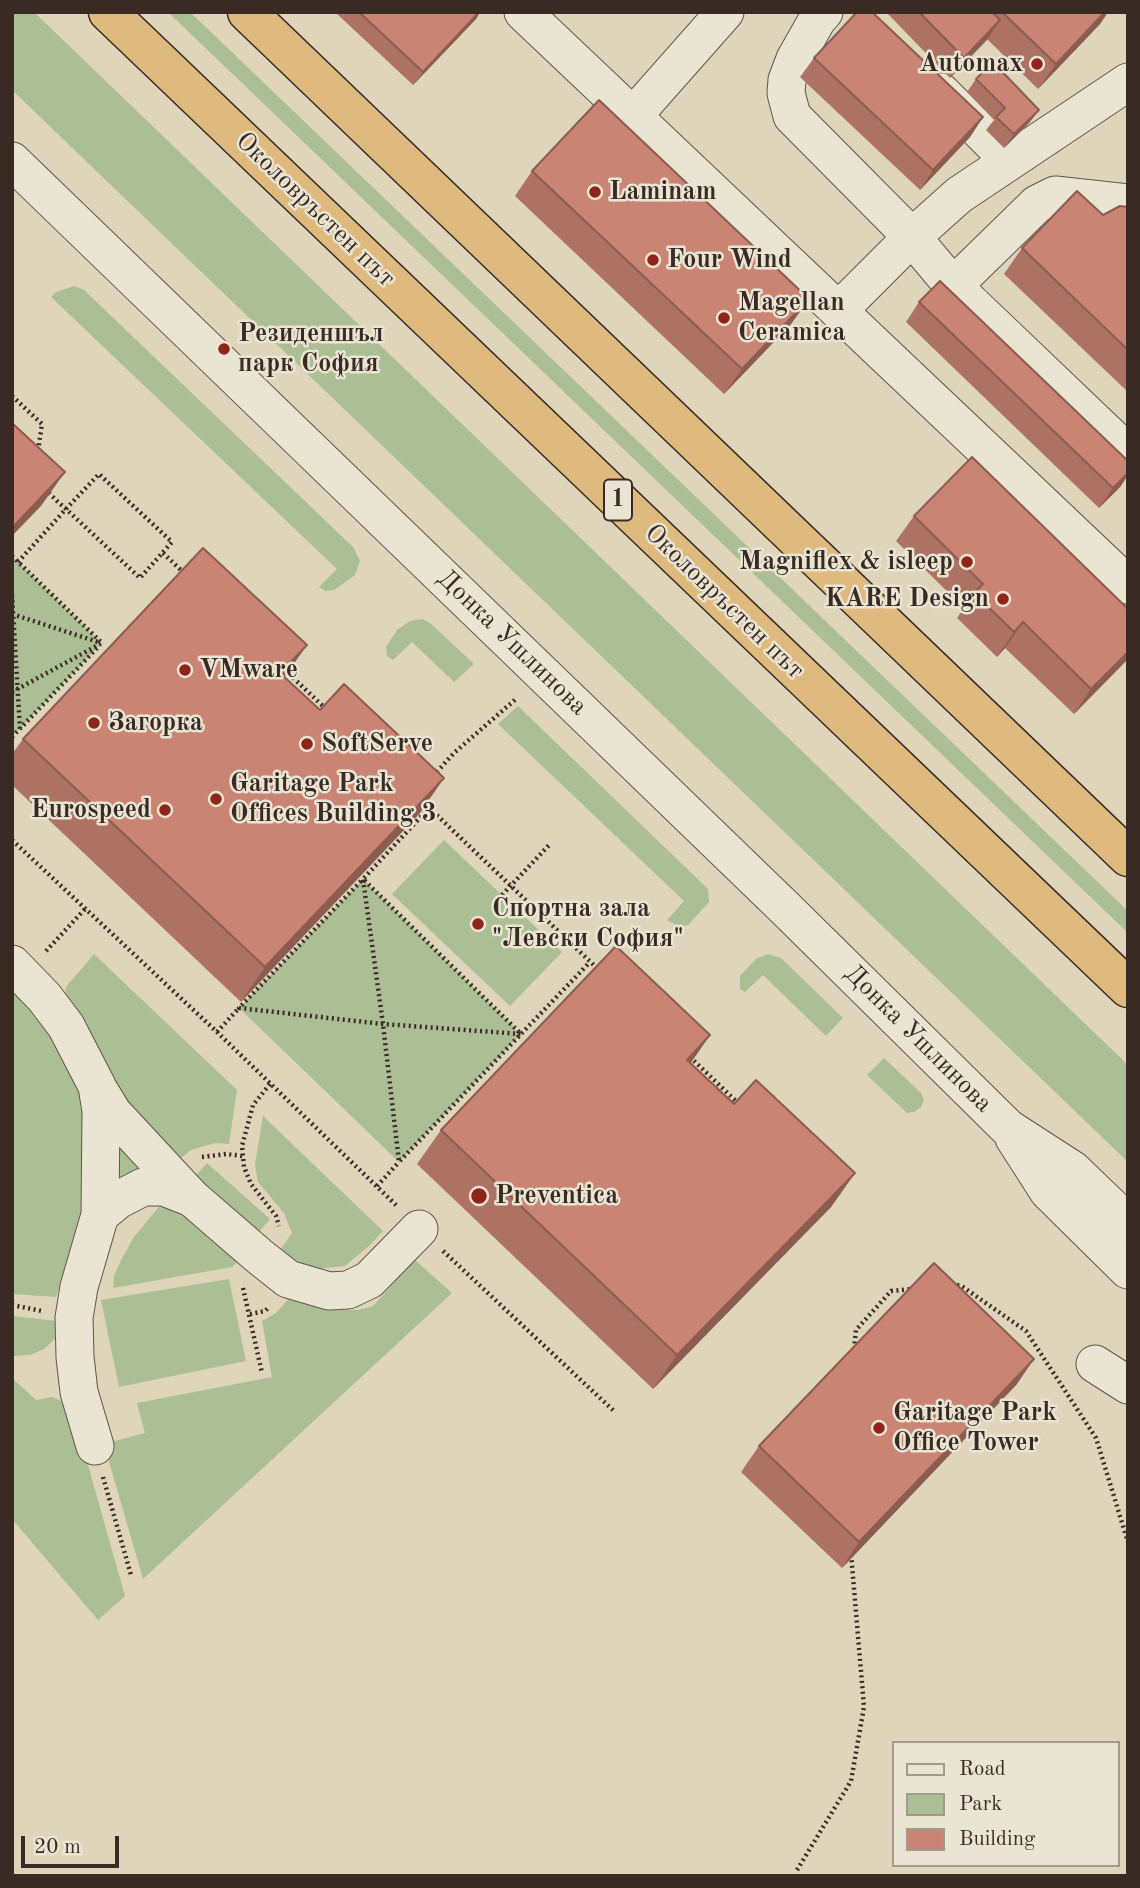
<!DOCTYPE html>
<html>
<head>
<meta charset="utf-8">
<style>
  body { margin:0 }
  #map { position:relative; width:1140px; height:1888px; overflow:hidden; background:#ded5bb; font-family:"Old Standard TT",serif }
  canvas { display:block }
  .frame { position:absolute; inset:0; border:14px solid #392a24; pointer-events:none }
  .legend { position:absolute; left:892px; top:1741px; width:228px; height:126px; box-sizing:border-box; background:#eae4d3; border:2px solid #a39a8d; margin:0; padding:9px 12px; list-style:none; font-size:21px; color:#392a24 }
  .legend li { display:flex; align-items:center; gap:14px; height:35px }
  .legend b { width:35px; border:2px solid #a39a8d }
  .scale { position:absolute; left:21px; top:1836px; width:98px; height:32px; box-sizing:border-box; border:4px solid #392a24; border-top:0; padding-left:9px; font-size:21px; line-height:24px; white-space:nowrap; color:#392a24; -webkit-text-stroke:5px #eae4d3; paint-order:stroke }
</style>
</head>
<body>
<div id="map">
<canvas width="1140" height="1888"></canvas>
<div class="frame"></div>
<ul class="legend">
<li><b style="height:9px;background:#eae4d3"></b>Road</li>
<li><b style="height:19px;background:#acbe94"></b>Park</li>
<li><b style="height:19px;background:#ca8474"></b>Building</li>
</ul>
<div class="scale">20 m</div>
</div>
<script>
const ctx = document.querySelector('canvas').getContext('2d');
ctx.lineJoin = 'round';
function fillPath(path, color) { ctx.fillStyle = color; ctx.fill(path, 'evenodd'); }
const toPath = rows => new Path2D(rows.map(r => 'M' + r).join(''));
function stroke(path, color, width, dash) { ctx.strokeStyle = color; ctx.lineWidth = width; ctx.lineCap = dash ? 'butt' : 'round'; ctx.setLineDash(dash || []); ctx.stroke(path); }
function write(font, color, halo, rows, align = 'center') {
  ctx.font = font + ' "Old Standard TT",serif'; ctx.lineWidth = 5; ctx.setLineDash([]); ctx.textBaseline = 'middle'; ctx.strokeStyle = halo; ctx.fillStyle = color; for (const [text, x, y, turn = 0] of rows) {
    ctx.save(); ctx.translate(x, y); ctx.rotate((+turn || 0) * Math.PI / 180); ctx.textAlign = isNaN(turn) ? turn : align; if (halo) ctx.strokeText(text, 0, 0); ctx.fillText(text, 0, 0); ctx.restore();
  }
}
fillPath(toPath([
  [12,12,34,12,1128,1065,1128,1162,12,90],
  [168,12,190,12,1128,911,1128,933],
  [74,286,84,290,353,547,360,561,355,575,334,590,325,591,319,587,337,569,51,297,56,292],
  [12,556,102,643,12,737],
  [422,619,430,623,474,664,454,682,412,642,393,660,387,656,386,647,397,630,410,621],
  [518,706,708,889,709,902,688,925,680,927,667,920,684,901,498,724],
  [444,840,562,952,510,1006,392,894],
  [363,879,521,1034,399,1162,239,1008],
  [94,954,237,1090,229,1144,215,1143,191,1150,174,1163,131,1113,65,996,66,987],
  [768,954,781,958,843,1018,826,1036,763,975,745,992,740,989,740,976,756,959],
  [12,976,91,1097,84,1210,56,1297,12,1294],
  [884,1058,921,1093,924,1100,921,1107,914,1112,907,1113,867,1075],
  [263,1116,383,1231,370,1245,345,1266,316,1269,297,1265,279,1252,292,1233,284,1213,258,1182,255,1165],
  [113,1128,155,1177,114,1188],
  [207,1163,270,1219,253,1239,190,1182],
  [167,1197,239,1260,232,1267,113,1288,114,1276,121,1260,134,1237],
  [415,1260,452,1293,143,1579,104,1444,145,1433,137,1403,272,1377,262,1321,276,1313,292,1295,307,1304,326,1310,358,1310,373,1306],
  [229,1279,246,1361,119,1387,101,1300],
  [12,1316,57,1321,55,1339,44,1349,30,1355,12,1356],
  [12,1378,36,1400,52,1397,64,1402,75,1419,125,1596,98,1620,12,1519]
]), '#acbe94');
const minor = toPath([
  [523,12,1128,585],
  [824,12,817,20,795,59,787,80,786,93,792,116,912,237,953,286,1128,453],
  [941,92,1010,161],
  [633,116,725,12],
  [12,161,785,908,1008,1128,1073,1170,1128,1223],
  [953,286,1037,204,1055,195,1128,203],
  [839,310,912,237,959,195,1128,82],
  [12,964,44,997,66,1026,97,1086,101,1111,100,1215,79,1287,74,1318,75,1357,79,1392,95,1446],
  [99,1090,113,1113,192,1198,259,1256,288,1279,329,1291,348,1290,369,1280,419,1229],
  [1014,1138,1048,1191,1128,1270],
  [100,1215,118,1200,143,1187,164,1187,192,1198],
  [1095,1364,1128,1385]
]);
const highway = toPath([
  [108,12,1128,988],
  [247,12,1128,857]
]);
stroke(minor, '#62554a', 39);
stroke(highway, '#392a24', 41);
stroke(toPath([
  [12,396,42,424,38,451],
  [163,553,185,574],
  [12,556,102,643,12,692],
  [18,562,66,509,99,474,172,542,140,578,95,536,66,509,57,501,45,489],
  [12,595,20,729],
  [12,614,98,642],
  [285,670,327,710],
  [12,737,98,647],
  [433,776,454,753,517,698],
  [421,800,600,971],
  [429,808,363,879,521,1034,590,962],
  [12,840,217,1032,397,1206],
  [502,895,550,844],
  [46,951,85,909],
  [383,1024,239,1008,363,879,383,1024,399,1162,521,1034,383,1024],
  [217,1032,239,1008],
  [690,1057,739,1104],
  [270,1084,253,1105,242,1146,243,1156,244,1167,251,1184,276,1216,279,1226],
  [202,1157,226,1154,243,1156],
  [377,1186,399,1162],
  [443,1251,615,1412],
  [952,1286,960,1285,1026,1331,1096,1438,1128,1542],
  [243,1288,262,1373],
  [12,1305,42,1311],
  [250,1314,265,1311,268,1308],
  [854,1349,856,1330,891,1291,912,1289],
  [103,1477,131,1575],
  [797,1870,851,1781,864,1707,851,1553]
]), '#392a24', 4.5, [2, 3.5]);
stroke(minor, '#eae4d3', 37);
stroke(highway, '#dfba7e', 38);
fillPath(toPath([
  [335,12,480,12,476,19,413,85],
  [886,12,1108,12,1100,24,1038,89,987,39,950,78],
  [814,58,983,117,970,137,920,190,800,77],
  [976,79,1039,110,1029,123,1004,148,986,130,994,120,967,92],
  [532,171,809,299,791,324,724,394,515,196],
  [1128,207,1128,392,1004,274,1022,248,1103,215],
  [919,302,1128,461,1128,475,1120,487,1099,508,906,322],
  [914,516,1128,659,1074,714,1005,648,997,657,957,618,964,608,896,541],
  [307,645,284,677,420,813,241,1002,12,785,12,754,23,739],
  [710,1035,690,1063,734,1104,855,1173,831,1207,653,1389,417,1164,441,1130],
  [1017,1384,842,1568,741,1472,759,1446]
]), '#ae7264');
fillPath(toPath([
  [479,12,480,12,476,19,413,85,423,72],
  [1105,12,1108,12,1100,24,1038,89,1056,64],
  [1000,20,987,40,950,78,964,58],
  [1039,110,1029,123,1004,148,1014,134],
  [983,117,970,137,920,190,933,170],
  [809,299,791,324,724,394,742,369],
  [65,472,41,506,12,536,12,528],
  [1128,473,1128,475,1120,487,1099,508,1113,488],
  [1023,622,1005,648,997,657,1014,632],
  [307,645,283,679,280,673],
  [1128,652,1128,659,1074,714,1091,689],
  [444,778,420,813,241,1002,265,967],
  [710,1035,686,1070,687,1060],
  [855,1173,831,1207,653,1389,677,1355],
  [1034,1359,1017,1384,842,1568,859,1542]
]), '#8d5c51');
const building = toPath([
  [359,12,479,12,423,72,359,12],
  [857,12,872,12,983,117,933,170,814,58,857,12],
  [919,12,992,12,1000,20,964,58,919,12],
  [1002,12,1105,12,1056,64,1002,12],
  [993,62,1039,110,1014,134,996,117,1005,108,976,79,993,62],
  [599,100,809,299,742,369,532,171,599,100],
  [1077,191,1103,215,1120,206,1128,207,1128,350,1022,248,1077,191],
  [940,281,1128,461,1128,473,1113,488,919,302,940,281],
  [12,423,65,472,12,528,12,423],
  [972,457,1128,609,1128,652,1091,689,1023,622,1014,632,974,593,983,584,914,516,972,457],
  [203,548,307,645,280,673,320,710,344,684,444,778,265,967,23,739,203,548],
  [616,946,710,1035,687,1060,734,1104,756,1080,855,1173,677,1355,441,1130,616,946],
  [934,1263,1034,1359,859,1542,759,1446,934,1263]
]);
fillPath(building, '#ca8474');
stroke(building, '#8d5c51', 2);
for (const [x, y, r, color] of [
  [1037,64,7,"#8f2418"],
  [595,192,7,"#8f2418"],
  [653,260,7,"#8f2418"],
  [724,318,7,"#8f2418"],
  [224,349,7,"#8f2418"],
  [967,562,7,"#8f2418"],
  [1003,599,7,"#8f2418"],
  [185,670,7,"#8f2418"],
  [94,723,7,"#8f2418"],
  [307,744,7,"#8f2418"],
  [216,799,7,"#8f2418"],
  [165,810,7,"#8f2418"],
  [478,924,7,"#8f2418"],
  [479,1196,9,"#8f2418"],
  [879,1428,7,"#8f2418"]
]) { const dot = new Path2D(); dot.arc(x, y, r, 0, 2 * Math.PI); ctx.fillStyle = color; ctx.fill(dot); stroke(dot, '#eae4d3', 2.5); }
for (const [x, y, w] of [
  [618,500,28]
]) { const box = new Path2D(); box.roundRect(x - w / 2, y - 20.5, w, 41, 5); ctx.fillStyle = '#eae4d3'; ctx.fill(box); stroke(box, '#392a24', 2); }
write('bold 24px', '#392a24', null, [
  ["1",618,500]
]);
write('bold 26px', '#392a24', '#eae4d3', [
  ["Automax",1023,64,"right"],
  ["Laminam",609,192],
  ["Four Wind",667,260],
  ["Magellan",738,303],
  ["Ceramica",738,333],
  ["Резиденшъл",238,334],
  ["парк София",238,364],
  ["Magniflex & isleep",953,562,"right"],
  ["KARE Design",989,599,"right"],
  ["VMware",199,670],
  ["Загорка",108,723],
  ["SoftServe",321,744],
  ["Garitage Park",230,784],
  ["Offices Building 3",230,814],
  ["Eurospeed",151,810,"right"],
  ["Спортна зала",492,909],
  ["\"Левски София\"",492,939],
  ["Preventica",495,1196],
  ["Garitage Park",893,1413],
  ["Office Tower",893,1443]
], 'left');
write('26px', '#392a24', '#eae4d3', [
  ["Околовръстен път",315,210,44],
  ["Околовръстен път",724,602,44],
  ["Донка Ушлинова",512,643,44],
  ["Донка Ушлинова",918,1039,45]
]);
</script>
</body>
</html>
